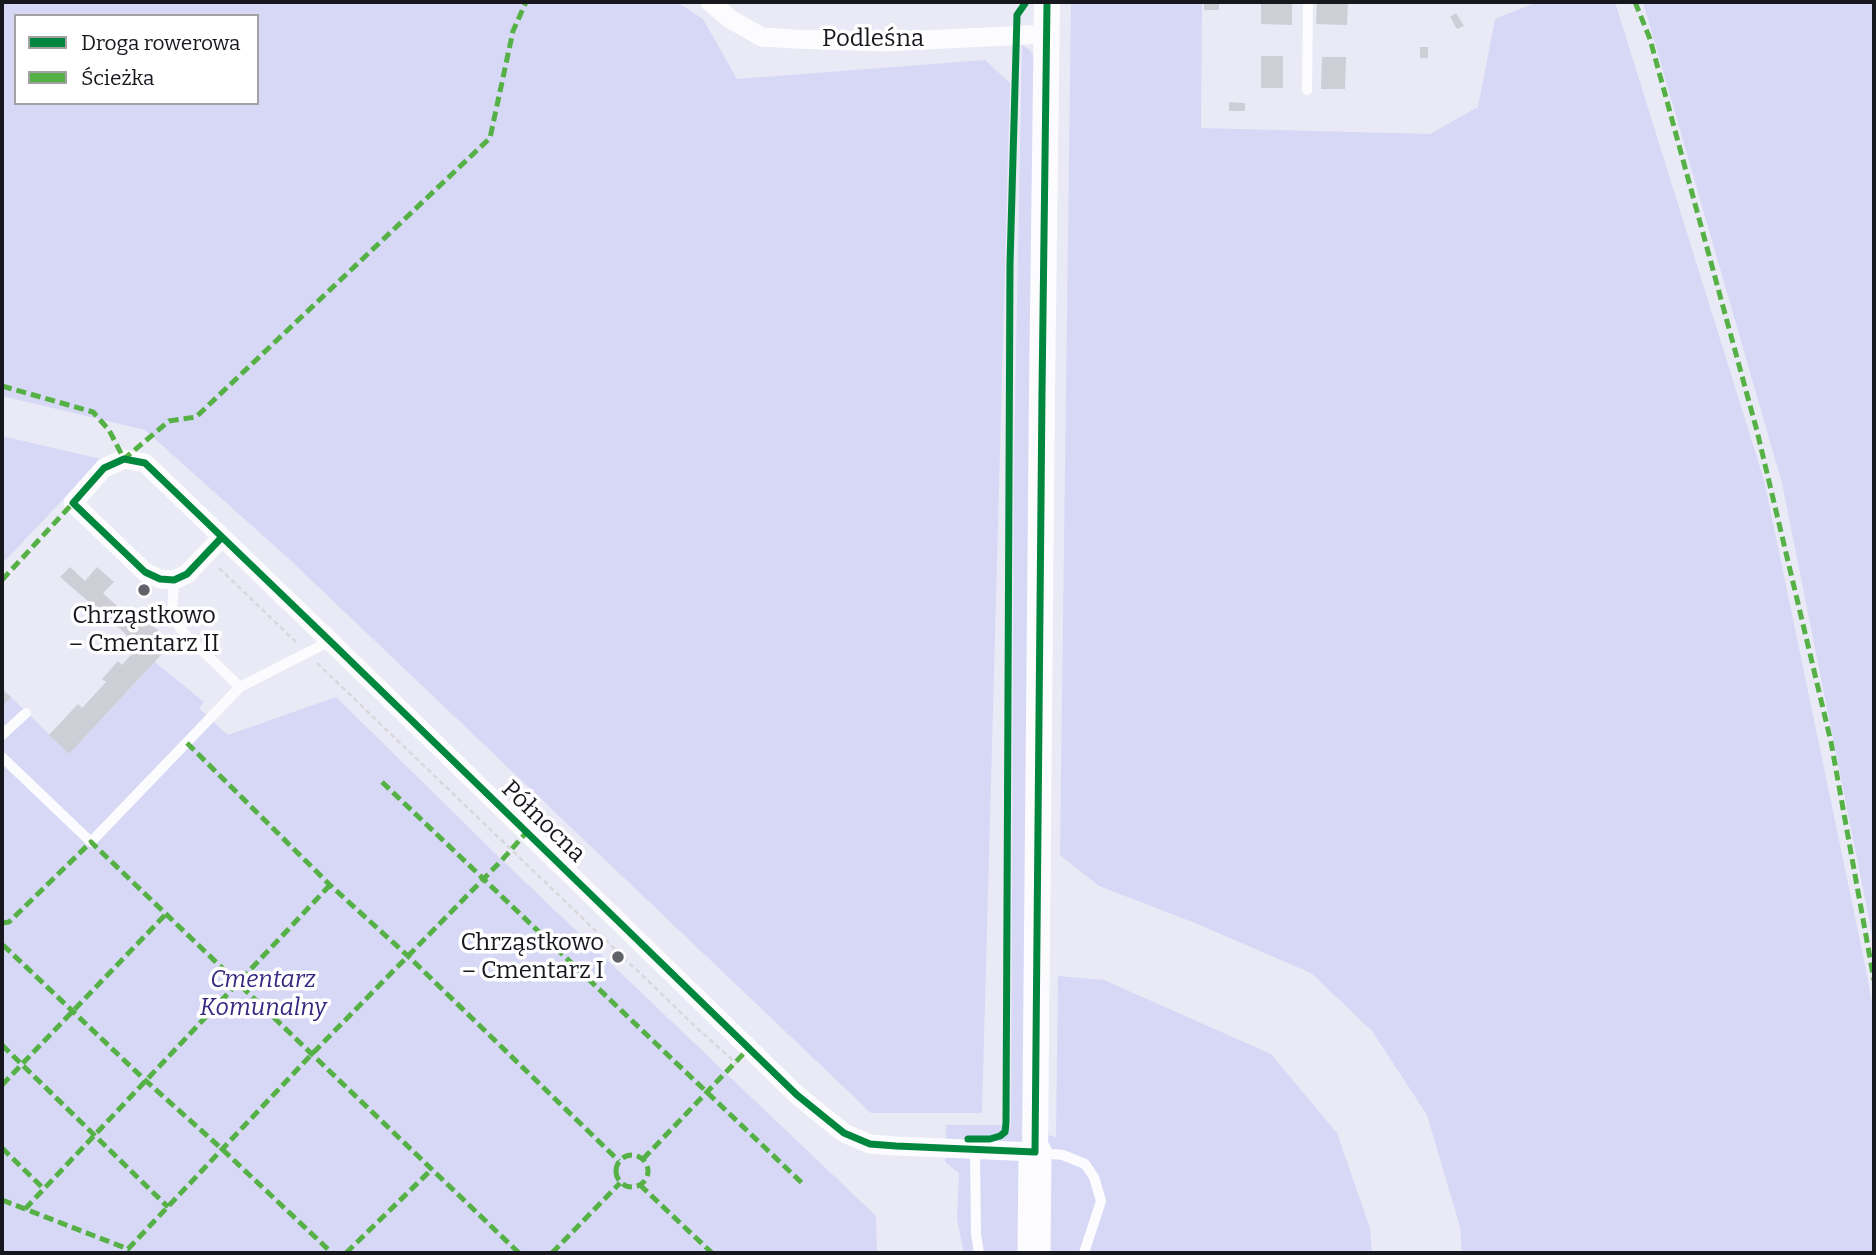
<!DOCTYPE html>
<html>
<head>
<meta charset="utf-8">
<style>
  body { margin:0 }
  #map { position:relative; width:1876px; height:1255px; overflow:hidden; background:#e9eaf5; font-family:Bitter,serif }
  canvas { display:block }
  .frame { position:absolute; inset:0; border:4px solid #17171e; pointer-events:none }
  .legend { position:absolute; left:14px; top:14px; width:245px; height:91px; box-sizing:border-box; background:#fff; border:2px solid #a2a2a5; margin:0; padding:9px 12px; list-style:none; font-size:21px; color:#17171e }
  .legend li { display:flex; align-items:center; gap:14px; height:35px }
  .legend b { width:35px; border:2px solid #a2a2a5 }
</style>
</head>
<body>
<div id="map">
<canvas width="1876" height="1255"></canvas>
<div class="frame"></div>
<ul class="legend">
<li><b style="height:9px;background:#00873e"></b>Droga rowerowa</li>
<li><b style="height:9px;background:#55b145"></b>Ścieżka</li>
</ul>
</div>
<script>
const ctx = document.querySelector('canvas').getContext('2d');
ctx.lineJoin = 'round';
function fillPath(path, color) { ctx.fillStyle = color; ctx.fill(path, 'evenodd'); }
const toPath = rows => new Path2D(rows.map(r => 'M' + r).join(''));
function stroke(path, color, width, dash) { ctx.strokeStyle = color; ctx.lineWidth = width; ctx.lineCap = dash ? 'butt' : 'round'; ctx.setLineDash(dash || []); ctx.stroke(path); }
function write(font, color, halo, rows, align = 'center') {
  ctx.font = font + ' Bitter,serif'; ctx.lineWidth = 7; ctx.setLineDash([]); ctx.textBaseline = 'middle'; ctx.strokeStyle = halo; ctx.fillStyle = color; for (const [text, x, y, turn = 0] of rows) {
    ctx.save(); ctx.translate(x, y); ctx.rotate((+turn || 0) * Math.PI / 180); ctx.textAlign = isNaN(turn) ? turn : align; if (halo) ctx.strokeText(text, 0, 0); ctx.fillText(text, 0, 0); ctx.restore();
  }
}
fillPath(toPath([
  [2,2,677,2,703,19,737,79,985,60,1010,83,982,1113,871,1113,289,559,145,430,2,396],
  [16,16,257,16,257,103,16,103],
  [1071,2,1202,2,1201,128,1430,134,1478,107,1495,19,1537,2,1615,2,1764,480,1864,960,1874,1014,1874,1253,1462,1253,1460,1227,1427,1115,1372,1031,1311,973,1195,923,1099,886,1060,855],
  [1643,2,1874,2,1874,944,1782,483],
  [1022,45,1030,50,1037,62,1026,1119,1021,1129,1056,1137,1058,976,1104,980,1271,1054,1337,1133,1370,1228,1372,1253,964,1253,957,1219,959,1173,945,1162,946,1125,1000,1125,1011,1127,1011,1123,1014,457],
  [2,436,101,459,2,564],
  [155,662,204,702,199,708,228,735,336,697,502,860,876,1216,877,1253,2,1253,2,707,11,697,69,754]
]), '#d7d8f6');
fillPath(toPath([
  [1204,2,1219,2,1219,10,1204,10],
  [1261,2,1292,2,1292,25,1261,24],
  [1317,2,1348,2,1347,25,1316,24],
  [1456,13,1464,26,1457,29,1450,17],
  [1420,47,1428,47,1428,58,1420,58],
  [1261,56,1283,56,1283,88,1261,88],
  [1322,57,1346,57,1345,89,1321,89],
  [1229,102,1245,103,1245,111,1229,111],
  [70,567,85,581,97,567,114,582,103,593,136,624,143,617,163,635,155,643,164,652,69,754,49,735,78,704,82,708,106,682,102,679,118,661,122,665,137,648,125,637,127,635,60,577],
  [2,689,11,697,2,707]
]), '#ceced7');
stroke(toPath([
  [219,568,297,643],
  [317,663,699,1030,737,1064]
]), '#d8d8dc', 2.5, [5, 3.5]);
stroke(toPath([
  [1307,90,1308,2],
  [174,580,172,616,184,633,240,687,330,641],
  [2,735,26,713],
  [2,757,91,842,240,687],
  [975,1151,976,1234,979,1253],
  [1039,1153,1063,1155,1085,1164,1094,1177,1101,1201,1084,1253]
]), '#fcfcfe', 10);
stroke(toPath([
  [710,2,730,19,762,37,794,39,884,42,1047,34],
  [222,537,187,574,174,580,160,579,145,572,73,503,104,468,124,459,145,463,222,537,330,641,797,1095,844,1133,870,1144,896,1146,1035,1152]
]), '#fcfcfe', 19);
stroke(toPath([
  [1035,1152,1042,392,1047,2]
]), '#fcfcfe', 26);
stroke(toPath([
  [1034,1253,1035,1152]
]), '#fcfcfe', 33);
stroke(toPath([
  [1635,2,1650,39,1757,431,1831,742,1874,980],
  [2,386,93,412,109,430,124,459,169,421,196,417,490,138,513,31,526,2],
  [2,580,73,503],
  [187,743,330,885,408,956,619,1161],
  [382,782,803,1184],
  [2,923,9,922,91,842,519,1253],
  [3,945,145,1080,222,1149,332,1253],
  [2,1045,168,1207],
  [2,1085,165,915],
  [2,1148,44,1189],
  '616 1171a16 16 0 1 1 32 0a16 16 0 1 1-32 0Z',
  [643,1159,749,1048],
  [640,1185,712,1253],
  [2,1200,128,1249,311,1055,502,860,526,833],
  [25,1209,330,885],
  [346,1253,431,1170],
  [552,1253,620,1183]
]), '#55b145', 5, [10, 5]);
stroke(toPath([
  [222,537,187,574,174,580,160,579,145,572,73,503,104,468,124,459,145,463,222,537,330,641,797,1095,844,1133,870,1144,896,1146,1035,1152,1042,392,1047,2],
  [968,1139,990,1139,1000,1136,1005,1132,1006,1123,1010,264,1017,15,1026,2]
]), '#00873e', 7);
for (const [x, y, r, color] of [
  [144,590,7,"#606169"],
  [618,957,7,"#606169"]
]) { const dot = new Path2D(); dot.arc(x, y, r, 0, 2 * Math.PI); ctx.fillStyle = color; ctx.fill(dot); stroke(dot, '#fff', 2.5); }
write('24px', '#17171e', '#fff', [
  ["Podleśna",873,39],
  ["Północna",543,822,44]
]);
write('24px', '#17171e', '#fff', [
  ["Chrząstkowo",144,616],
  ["– Cmentarz II",144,644],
  ["Chrząstkowo",604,943,"right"],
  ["– Cmentarz I",604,971,"right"]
]);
write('italic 24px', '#342880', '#fff', [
  ["Cmentarz",263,980],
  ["Komunalny",263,1008]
]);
</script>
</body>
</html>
